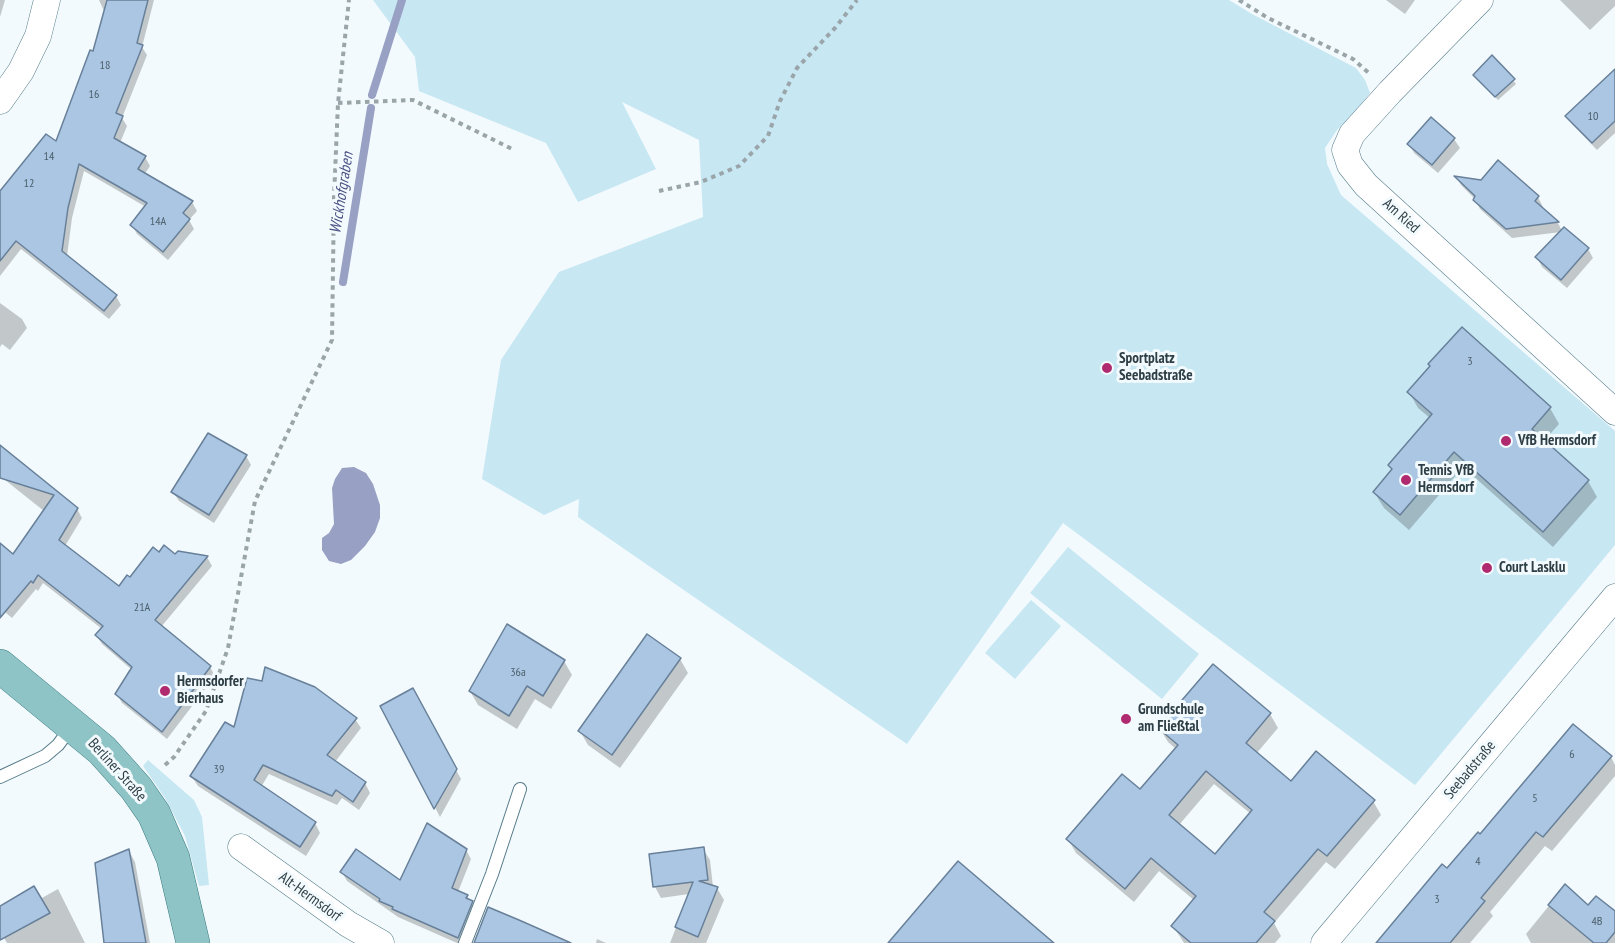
<!DOCTYPE html>
<html>
<head>
<meta charset="utf-8">
<style>
  body { margin:0 }
  canvas { display:block; background:#f2fafd }
</style>
</head>
<body>
<canvas width="1615" height="943"></canvas>
<script>
const ctx = document.querySelector('canvas').getContext('2d');
ctx.lineJoin = 'round';
function fillPath(path, color) { ctx.fillStyle = color; ctx.fill(path, 'evenodd'); }
const toPath = rows => new Path2D(rows.map(r => 'M' + r).join(''));
function stroke(path, color, width, dash) { ctx.strokeStyle = color; ctx.lineWidth = width; ctx.lineCap = dash ? 'butt' : 'round'; ctx.setLineDash(dash || []); ctx.stroke(path); }
function write(font, color, halo, rows, align = 'center') {
  ctx.font = font + ' "PT Sans Narrow",sans-serif'; ctx.lineWidth = 6; ctx.setLineDash([]); ctx.textBaseline = 'middle'; ctx.strokeStyle = halo; ctx.fillStyle = color; for (const [text, x, y, turn = 0] of rows) {
    ctx.save(); ctx.translate(x, y); ctx.rotate((+turn || 0) * Math.PI / 180); ctx.textAlign = isNaN(turn) ? turn : align; if (halo) ctx.strokeText(text, 0, 0); ctx.fillText(text, 0, 0); ctx.restore();
  }
}
fillPath(toPath([
  [373,0,1229,0,1252,14,1356,68,1365,80,1370,93,1356,111,1337,130,1325,148,1327,164,1341,195,1615,431,1615,545,1415,785,1063,523,907,744,578,517,579,499,544,515,482,479,501,360,559,272,703,217,699,140,622,102,656,169,578,202,546,143,419,91,415,57],
  [1068,547,1199,654,1162,699,1030,593],
  [1031,600,1061,626,1015,679,985,653],
  [148,760,194,800,202,817,209,885,199,886,185,836,165,798,143,766]
]), '#c7e7f3');
fillPath(toPath([
  [354,467,366,473,373,484,380,505,380,518,375,532,365,546,351,560,341,564,329,561,322,550,322,538,329,533,334,524,332,488,335,479,342,468]
]), '#98a0c3');
fillPath(toPath([
  [0,0,5,0,0,17],
  [99,0,154,0,142,47,147,55,122,118,127,126,120,143,145,157,150,166,144,175,192,202,197,211,189,220,194,229,168,260,137,234,132,225,146,207,84,171,72,218,67,256,116,296,121,305,109,319,21,249,0,276,0,198,56,143,94,53,104,11],
  [1386,0,1415,0,1405,14],
  [1560,0,1615,0,1615,6,1590,30],
  [1474,75,1513,80,1516,84,1498,100],
  [1615,90,1615,133,1597,150,1572,124,1567,116],
  [1431,119,1454,139,1460,148,1438,173,1414,153,1409,144],
  [1498,163,1538,197,1543,207,1542,209,1558,223,1562,231,1588,249,1593,258,1567,288,1542,267,1537,257,1561,232,1512,238,1480,209,1475,199,1461,185,1457,178,1482,182],
  [0,303,22,319,27,328,10,350,2,344,0,347],
  [1462,329,1550,408,1559,424,1543,442,1588,481,1597,497,1553,547,1463,467,1409,530,1384,508,1374,492,1393,471,1390,466,1430,418,1418,408,1409,392],
  [0,447,77,509,82,518,65,546,119,588,159,554,176,556,179,553,207,557,212,566,161,627,210,667,215,676,167,739,122,703,117,694,132,670,102,644,97,636,102,629,43,583,38,591,36,589,12,618,0,608,0,551,14,556,44,511,0,476],
  [246,456,251,465,214,523,179,501,173,492],
  [680,659,688,673,620,768,588,745,580,731],
  [564,661,572,675,551,709,535,699,517,729,478,705,470,691],
  [412,690,461,779,440,817,382,706],
  [1270,714,1278,728,1256,754,1291,783,1373,801,1381,815,1335,869,1326,862,1274,923,1281,936,1275,943,1184,943,1173,926,1194,900,1159,871,1134,902,1076,853,1068,839,1140,791,1176,749,1168,742,1160,729],
  [1214,784,1251,814,1215,856,1179,825],
  [355,719,361,728,335,762,365,783,370,793,359,810,342,798,337,805,269,774,261,787,315,823,320,833,306,856,198,786,192,777,235,730],
  [1611,757,1615,765,1615,776,1552,851,1545,846,1490,912,1493,916,1470,943,1377,943,1480,836],
  [703,849,710,860,713,887,717,888,724,900,706,943,670,943,689,894,661,898,655,887],
  [466,850,471,859,458,892,467,896,477,911,464,943,457,943,398,917,347,881,342,872,401,882],
  [129,851,135,862,150,943,106,943],
  [1565,886,1588,907,1615,913,1615,943,1531,943,1526,934],
  [58,889,85,943,7,943,0,931,0,909,40,899],
  [597,939,606,943,596,943]
]), '#0003');
stroke(toPath([
  [372,95,402,0],
  [343,282,371,108]
]), '#98a0c3', 8);
const building = toPath([
  [107,0,148,0,137,43,143,45,116,113,123,116,114,138,146,156,138,169,193,201,183,213,190,219,163,252,130,225,147,203,79,164,68,208,62,251,117,295,104,311,16,241,0,261,0,191,46,134,56,141,90,50,93,51,107,0],
  [1492,55,1515,79,1495,97,1473,75,1492,55],
  [1615,69,1615,121,1592,143,1565,116,1615,69],
  [1431,117,1455,138,1432,165,1407,144,1431,117],
  [1498,160,1539,196,1535,201,1559,222,1506,229,1473,200,1475,196,1454,176,1481,180,1498,160],
  [1564,227,1589,248,1561,280,1535,257,1564,227],
  [1462,327,1551,407,1532,429,1589,480,1543,532,1454,452,1400,515,1373,492,1392,469,1388,465,1432,414,1407,392,1430,366,1428,364,1462,327],
  [208,433,247,455,209,515,171,492,208,433],
  [0,445,78,508,59,540,119,586,127,575,130,577,153,547,159,552,164,545,175,554,178,551,208,556,155,620,211,666,162,732,115,694,132,667,95,635,103,626,38,575,33,583,31,581,0,618,0,543,13,554,54,495,0,478,0,445],
  [507,624,565,660,543,696,527,686,509,716,469,691,507,624],
  [647,634,681,658,612,755,578,731,647,634],
  [1213,664,1271,713,1246,743,1291,781,1316,751,1375,800,1327,856,1318,849,1264,912,1275,921,1256,943,1191,943,1171,926,1196,896,1151,858,1125,889,1066,839,1122,774,1140,789,1178,745,1158,728,1213,664],
  [1206,771,1252,810,1215,854,1169,815,1206,771],
  [265,667,315,687,357,718,327,755,366,782,353,802,336,790,332,796,263,765,254,780,316,822,300,847,190,776,225,722,234,727,247,678,262,681,265,667],
  [413,688,457,769,434,809,380,706,413,688],
  [1573,724,1612,756,1543,837,1536,832,1481,898,1485,901,1450,943,1376,943,1442,864,1447,868,1478,832,1480,834,1573,724],
  [427,823,467,849,452,888,468,895,466,898,473,901,458,938,392,909,393,907,379,901,380,899,340,872,356,849,400,880,427,823],
  [704,847,708,880,699,881,718,887,698,937,675,927,693,882,653,887,649,854,704,847],
  [129,849,146,943,104,943,95,863,129,849],
  [958,861,1054,943,888,943,958,861],
  [1565,884,1588,905,1596,896,1615,911,1615,932,1606,943,1594,943,1548,905,1565,884],
  [34,886,50,913,0,940,0,906,34,886],
  [488,907,519,920,571,943,474,943,488,907]
]);
fillPath(building, '#aac6e3');
stroke(building, '#688099', 1.5);
const lane = toPath([
  [0,777,45,756,58,745,72,726],
  [465,943,492,874,520,789]
]);
const street = toPath([
  [1480,0,1390,92,1352,134,1345,150,1350,165,1366,185,1615,412],
  [0,101,21,71,38,36,47,0],
  [241,847,348,924,381,943],
  [1324,943,1615,597]
]);
const primary = toPath([
  [0,666,102,750,136,788,154,814,173,858,193,943]
]);
stroke(lane, '#577c8a', 14);
stroke(street, '#577c8a', 27);
stroke(primary, '#3c7c80', 34);
stroke(toPath([
  [1239,0,1268,18,1353,59,1371,75],
  [338,103,413,100,512,149],
  [659,191,701,182,739,166,768,136,780,101,797,68,835,28,857,0],
  [165,765,174,757,206,711,228,648,255,501,332,340,334,197,338,103,349,0]
]), '#9aa5aa', 4, [4.5, 4.5]);
stroke(lane, '#fff', 12);
stroke(street, '#fff', 26);
stroke(primary, '#8ec4c6', 33);
for (const [x, y, r, color] of [
  [1107,368,6,"#b02a70"],
  [1506,441,6,"#b02a70"],
  [1406,480,6,"#b02a70"],
  [1487,568,6,"#b02a70"],
  [165,691,6,"#b02a70"],
  [1126,719,6,"#b02a70"]
]) { const dot = new Path2D(); dot.arc(x, y, r, 0, 2 * Math.PI); ctx.fillStyle = color; ctx.fill(dot); stroke(dot, '#f2fafd', 2); }
write('12px', '#4d606c', null, [
  ["18",105,66],
  ["16",94,95],
  ["10",1593,117],
  ["14",49,157],
  ["12",29,184],
  ["14A",158,222],
  ["3",1470,362],
  ["21A",142,608],
  ["36a",518,673],
  ["6",1572,755],
  ["39",219,770],
  ["5",1535,799],
  ["4",1478,862],
  ["3",1437,900],
  ["4B",1597,922]
]);
write('15px', '#2e3e45', '#f2fafd', [
  ["Am Ried",1401,216,42],
  ["Berliner Straße",117,770,48],
  ["Seebadstraße",1470,770,-50],
  ["Alt-Hermsdorf",310,897,36]
]);
write('bold 15px', '#2e3e45', '#f2fafd', [
  ["Sportplatz",1119,359],
  ["Seebadstraße",1119,376],
  ["VfB Hermsdorf",1518,441],
  ["Tennis VfB",1418,471],
  ["Hermsdorf",1418,488],
  ["Court Lasklu",1499,568],
  ["Hermsdorfer",177,682],
  ["Bierhaus",177,699],
  ["Grundschule",1138,710],
  ["am Fließtal",1138,727]
], 'left');
write('italic 16px', '#4a5284', '#f2fafd', [
  ["Wickhofgraben",342,193,-81]
]);
</script>
</body>
</html>
